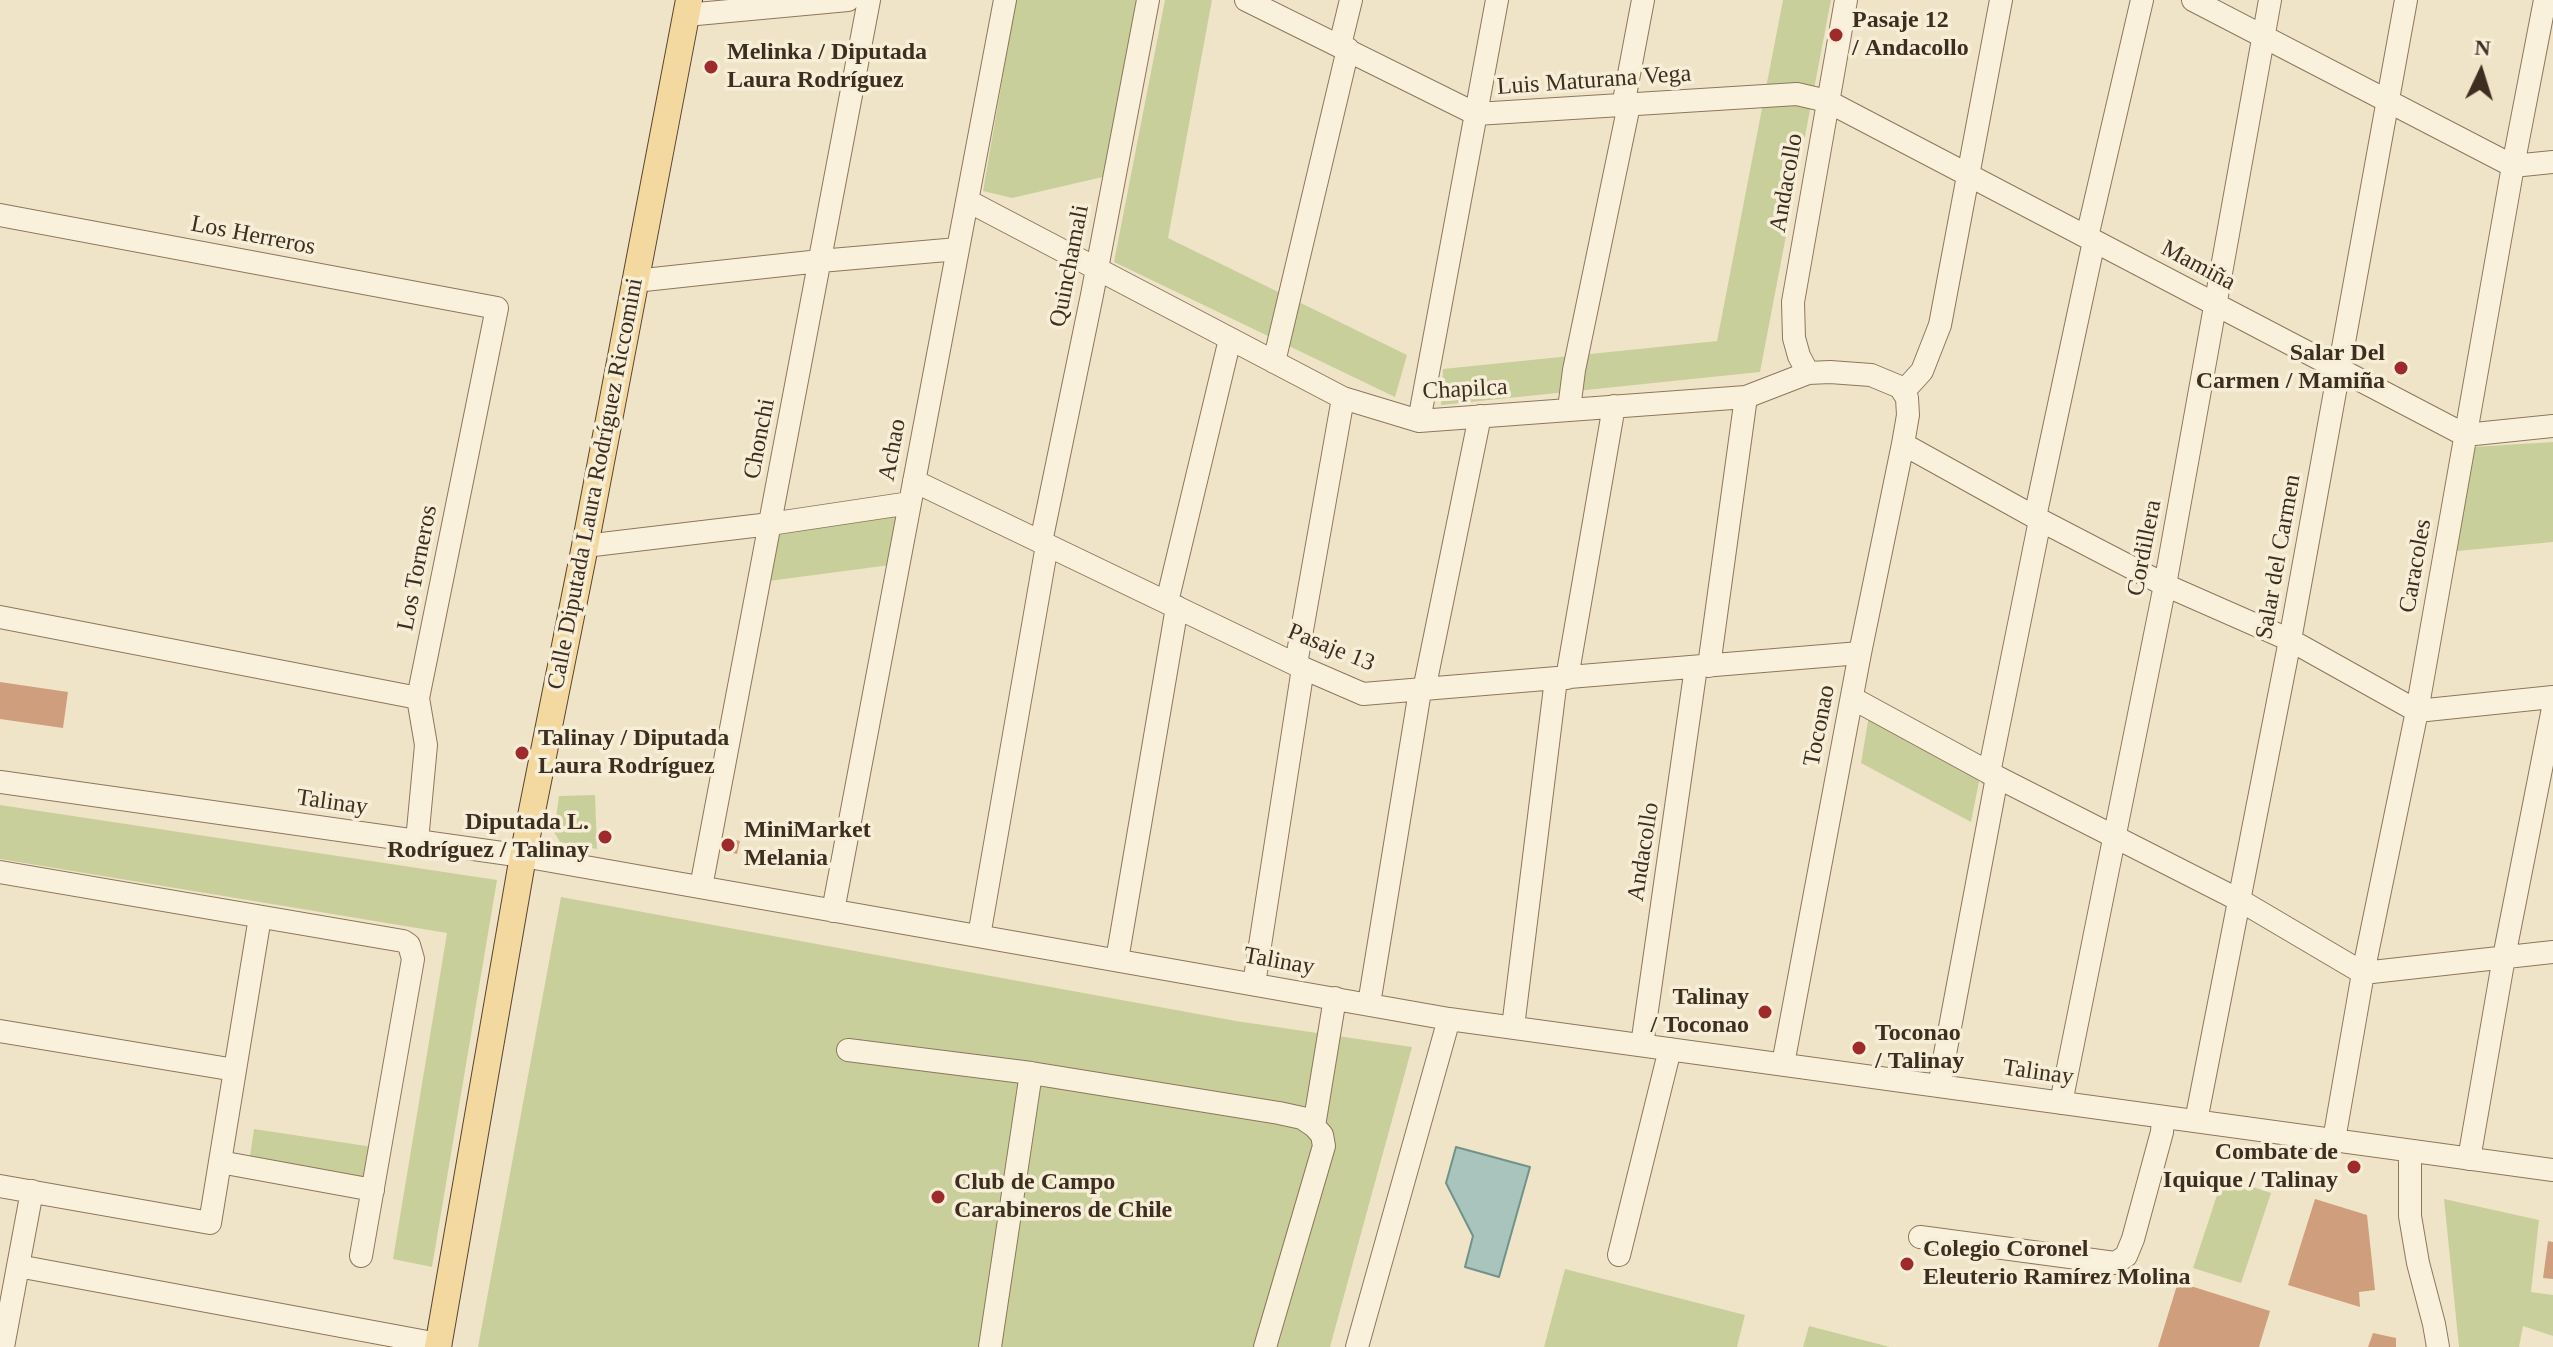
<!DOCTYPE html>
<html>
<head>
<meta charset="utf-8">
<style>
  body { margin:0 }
  #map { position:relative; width:2553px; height:1347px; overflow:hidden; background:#f0e4c8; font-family:Georgia,serif }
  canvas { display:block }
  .north { position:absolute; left:2441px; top:32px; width:80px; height:80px; -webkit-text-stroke:6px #f7eed8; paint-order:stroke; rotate:4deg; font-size:22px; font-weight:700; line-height:32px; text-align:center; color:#3d2e20 }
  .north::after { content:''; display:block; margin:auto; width:28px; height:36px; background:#3d2e20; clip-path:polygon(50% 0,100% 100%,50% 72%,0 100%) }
</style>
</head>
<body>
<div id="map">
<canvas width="2553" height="1347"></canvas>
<div class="north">N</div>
</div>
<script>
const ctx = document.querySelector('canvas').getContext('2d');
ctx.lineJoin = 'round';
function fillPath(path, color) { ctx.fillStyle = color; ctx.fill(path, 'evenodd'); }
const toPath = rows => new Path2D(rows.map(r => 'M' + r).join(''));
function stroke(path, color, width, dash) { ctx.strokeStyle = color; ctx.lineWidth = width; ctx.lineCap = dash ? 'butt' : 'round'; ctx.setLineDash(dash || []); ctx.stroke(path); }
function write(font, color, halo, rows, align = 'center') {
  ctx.font = font + ' Georgia,serif'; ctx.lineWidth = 7; ctx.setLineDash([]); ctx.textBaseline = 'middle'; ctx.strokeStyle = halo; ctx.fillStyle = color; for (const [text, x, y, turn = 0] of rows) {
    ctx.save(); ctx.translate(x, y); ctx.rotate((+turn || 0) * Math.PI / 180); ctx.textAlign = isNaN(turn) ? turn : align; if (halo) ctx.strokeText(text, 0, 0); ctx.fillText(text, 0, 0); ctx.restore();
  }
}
fillPath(toPath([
  [1016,0,1136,0,1107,176,1012,198,983,191],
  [1165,0,1212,0,1168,238,1407,355,1395,397,1114,262],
  [1783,0,1831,0,1760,372,1441,405,1443,369,1717,341],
  [2553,442,2553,542,2457,551,2473,447],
  [901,511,890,565,769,581,777,530],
  [1869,715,1980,777,1971,822,1861,763],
  [595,795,597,849,560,842,554,832,559,796],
  [0,805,497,880,432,1267,393,1259,447,933,0,859],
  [561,897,1236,1021,1412,1047,1330,1347,478,1347],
  [254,1129,373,1147,367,1181,249,1163],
  [2223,1177,2271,1193,2241,1283,2193,1268],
  [2444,1199,2539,1220,2531,1292,2553,1295,2553,1336,2523,1326,2519,1347,2459,1347],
  [1565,1269,1745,1315,1737,1347,1544,1347],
  [1809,1326,1890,1347,1803,1347]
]), '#c9cf9b');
const water = toPath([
  [1456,1147,1530,1167,1499,1277,1465,1267,1473,1236,1446,1183,1456,1147]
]);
fillPath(water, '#a9c4bc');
stroke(water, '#6f938a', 2);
fillPath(toPath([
  [0,682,68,692,63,728,0,719],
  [719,836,740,841,737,854,717,849],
  [2315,1199,2367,1215,2375,1290,2359,1292,2360,1307,2288,1285],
  [2548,1241,2553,1242,2553,1279,2543,1278],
  [2178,1282,2270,1311,2259,1347,2158,1347],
  [2373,1333,2396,1338,2396,1347,2368,1347]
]), '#cf9f7d');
const minor = toPath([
  [1246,0,1476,114,1797,94,1827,101,2465,435,2553,426],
  [2193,0,2513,166,2553,162],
  [686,15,848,0],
  [1340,45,1351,0],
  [1623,106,1643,0],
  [968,201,1343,398,1419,421,1746,397,1808,373,1830,372,1871,375,1900,387,1907,398,1908,415,1903,444,1860,653,1783,1064],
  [0,215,497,308,418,698,426,745,417,841],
  [2087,237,2142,0],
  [635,281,820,261,958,249],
  [1274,362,1348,49],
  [1808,373,1799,356,1794,338,1793,302,1846,0],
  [1903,392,1922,371,1940,325,2001,0],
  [1569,409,1574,370,1629,105],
  [1419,421,1497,0],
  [1903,444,2040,520,2165,585,2290,640,2417,711,2553,697],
  [914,481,1303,668,1363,694,1860,653],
  [2035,517,2094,241],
  [1041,542,1092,295,1148,0],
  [585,546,770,524,910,503],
  [1167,602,1230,339],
  [0,617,418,698],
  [1296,664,1343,398],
  [1709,666,1746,397],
  [1567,678,1614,406],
  [1424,690,1480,416],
  [1852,698,1997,777,2241,901,2363,973,2553,952],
  [1989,773,2040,520],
  [0,782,523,856,1449,1019,2553,1170],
  [0,872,403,941,409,945,413,959,361,1256],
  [701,887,869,0],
  [833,911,1005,0],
  [979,936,1047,545],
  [1117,960,1177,607],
  [1254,984,1303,668],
  [1369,1004,1420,691],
  [1513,1027,1556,679],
  [0,1031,235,1070],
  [1642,1045,1696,667],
  [848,1050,1031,1073,1279,1113,1302,1118,1314,1126,1322,1135,1324,1146,1265,1347],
  [1939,1086,1997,777],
  [2061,1103,2165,585,2270,0],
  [2196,1121,2290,640,2406,0],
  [1314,1126,1335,998],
  [2334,1140,2363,973,2417,711,2513,166,2545,0],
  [2410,1151,2410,1216,2418,1263,2434,1324,2438,1347],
  [2469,1159,2504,957,2553,708],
  [220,1162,373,1190],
  [0,1186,210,1223,260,917],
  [1920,1237,2115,1263,2126,1256,2133,1239,2162,1132,2163,1117],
  [1619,1255,1670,1049],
  [18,1266,438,1344],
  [3,1347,32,1191],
  [990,1347,1031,1073],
  [1357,1347,1449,1019]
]);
const major = toPath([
  [438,1347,523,856,585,546,689,0]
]);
stroke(minor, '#8d765c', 24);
stroke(major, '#5b4430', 28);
stroke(minor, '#faf1dc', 22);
stroke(major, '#f3d9a0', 26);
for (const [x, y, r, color] of [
  [1836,35,8,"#9e2a2b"],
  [711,67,8,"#9e2a2b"],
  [2401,368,8,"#9e2a2b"],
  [522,753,8,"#9e2a2b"],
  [605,837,8,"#9e2a2b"],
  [728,845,8,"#9e2a2b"],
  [1765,1012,8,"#9e2a2b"],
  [1859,1048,8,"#9e2a2b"],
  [2354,1167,8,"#9e2a2b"],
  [938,1197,8,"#9e2a2b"],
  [1907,1264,8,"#9e2a2b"]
]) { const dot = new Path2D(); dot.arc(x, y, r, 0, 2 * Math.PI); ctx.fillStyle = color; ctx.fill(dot); stroke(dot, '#f7eed8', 3); }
write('bold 24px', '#3d2e20', '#f7eed8', [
  ["Pasaje 12",1852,21],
  ["/ Andacollo",1852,49],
  ["Melinka / Diputada",727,53],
  ["Laura Rodríguez",727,81],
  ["Salar Del",2385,354,"right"],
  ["Carmen / Mamiña",2385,382,"right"],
  ["Talinay / Diputada",538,739],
  ["Laura Rodríguez",538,767],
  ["Diputada L.",589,823,"right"],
  ["Rodríguez / Talinay",589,851,"right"],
  ["MiniMarket",744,831],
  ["Melania",744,859],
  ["Talinay",1749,998,"right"],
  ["/ Toconao",1749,1026,"right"],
  ["Toconao",1875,1034],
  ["/ Talinay",1875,1062],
  ["Combate de",2338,1153,"right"],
  ["Iquique / Talinay",2338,1181,"right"],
  ["Club de Campo",954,1183],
  ["Carabineros de Chile",954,1211],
  ["Colegio Coronel",1923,1250],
  ["Eleuterio Ramírez Molina",1923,1278]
], 'left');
write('24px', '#3d2e20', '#f7eed8', [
  ["Luis Maturana Vega",1594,81,-4],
  ["Andacollo",1787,183,-80],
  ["Los Herreros",253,236,11],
  ["Quinchamali",1070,266,-79],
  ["Mamiña",2198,266,28],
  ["Chapilca",1465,390,-3],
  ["Chonchi",760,439,-79],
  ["Achao",893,450,-79],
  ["Calle Diputada Laura Rodríguez Riccomini",596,484,-79],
  ["Cordillera",2145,548,-79],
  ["Salar del Carmen",2279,557,-80],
  ["Caracoles",2416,566,-80],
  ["Los Torneros",418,568,-79],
  ["Pasaje 13",1331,648,22],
  ["Toconao",1820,726,-79],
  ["Talinay",332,803,8],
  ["Andacollo",1644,852,-81],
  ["Talinay",1279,962,10],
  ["Talinay",2038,1073,8]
]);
</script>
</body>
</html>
